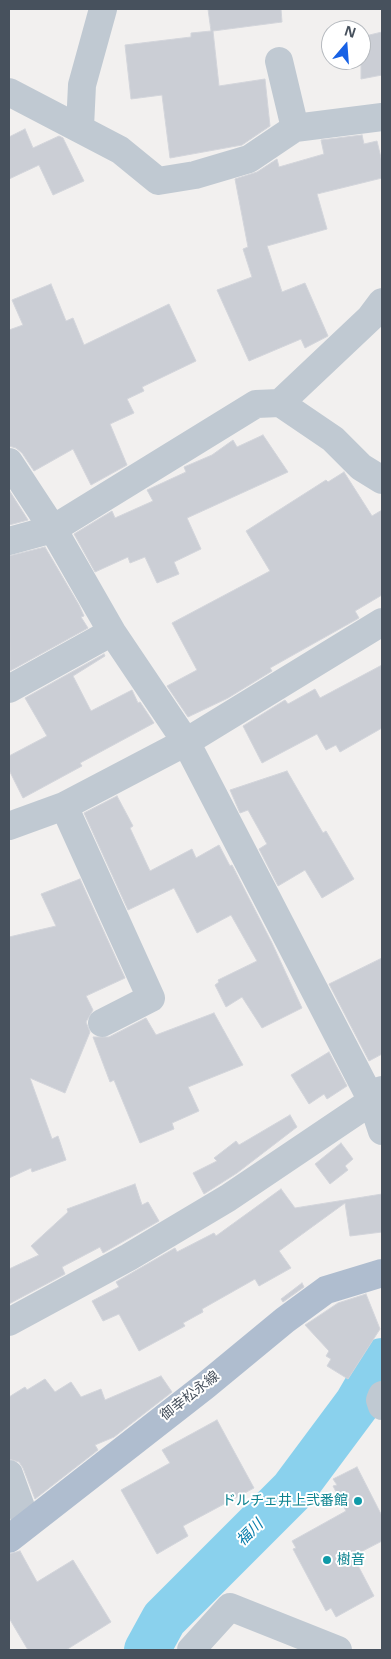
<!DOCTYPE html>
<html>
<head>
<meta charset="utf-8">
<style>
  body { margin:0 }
  #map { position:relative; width:391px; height:1659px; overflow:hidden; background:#f2f0ef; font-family:"Noto Sans",sans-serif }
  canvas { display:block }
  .frame { position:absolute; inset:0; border:10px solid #47515d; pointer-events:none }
  .north { position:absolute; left:321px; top:20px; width:50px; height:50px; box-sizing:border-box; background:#fff; border:1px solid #b5b9be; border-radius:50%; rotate:18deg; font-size:14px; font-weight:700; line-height:20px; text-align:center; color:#47515d }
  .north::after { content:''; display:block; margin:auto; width:18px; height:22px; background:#1761e5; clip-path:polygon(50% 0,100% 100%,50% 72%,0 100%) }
</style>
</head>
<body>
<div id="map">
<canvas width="391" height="1659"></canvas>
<div class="frame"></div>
<div class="north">N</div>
</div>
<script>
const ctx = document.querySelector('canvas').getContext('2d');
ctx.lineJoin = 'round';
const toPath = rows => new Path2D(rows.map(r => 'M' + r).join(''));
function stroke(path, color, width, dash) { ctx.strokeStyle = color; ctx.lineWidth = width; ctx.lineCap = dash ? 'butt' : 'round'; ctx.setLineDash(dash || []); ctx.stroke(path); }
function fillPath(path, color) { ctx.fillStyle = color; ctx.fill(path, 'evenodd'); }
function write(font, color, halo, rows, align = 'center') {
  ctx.font = font + ' "Noto Sans","Noto Sans JP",sans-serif'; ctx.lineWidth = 4; ctx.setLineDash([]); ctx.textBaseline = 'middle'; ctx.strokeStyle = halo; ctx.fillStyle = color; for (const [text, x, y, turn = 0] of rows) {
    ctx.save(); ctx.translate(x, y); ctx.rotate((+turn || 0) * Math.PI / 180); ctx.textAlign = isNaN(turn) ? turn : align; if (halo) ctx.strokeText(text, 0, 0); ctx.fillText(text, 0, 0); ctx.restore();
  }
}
stroke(toPath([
  [147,1650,164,1619,293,1490,357,1404,382,1361]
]), '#8ad1ed', 46);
const building = toPath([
  [208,9,281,9,282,22,213,31,219,86,265,79,270,126,242,145,170,158,162,95,131,99,125,45,191,37,191,33,211,31,208,9],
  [382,32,382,75,361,79,361,37,382,32],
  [25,129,33,148,59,136,63,138,84,181,53,195,39,165,9,179,9,137,25,129],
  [362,135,364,144,377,141,382,162,382,178,317,194,327,229,267,246,282,292,305,283,328,336,305,348,301,339,249,361,217,290,252,277,243,249,248,247,235,179,257,172,277,159,279,167,324,154,321,140,362,135],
  [51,284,66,321,73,318,84,345,169,304,196,361,142,387,144,391,127,399,134,413,110,424,127,465,91,485,73,449,34,471,22,453,16,448,9,446,9,330,23,325,12,300,51,284],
  [263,435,288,472,187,518,201,549,174,562,179,574,157,583,145,557,130,563,128,557,95,572,74,534,112,511,115,518,153,501,147,490,186,472,184,467,212,455,233,440,237,447,263,435],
  [344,472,372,516,382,510,382,595,355,611,359,618,270,668,272,671,228,698,188,717,167,686,197,670,172,623,270,571,246,531,326,480,328,482,344,472],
  [9,490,28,520,9,525,9,490],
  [45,547,79,605,84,616,81,617,88,628,10,671,9,556,45,547],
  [104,654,105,656,73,676,91,711,132,690,138,703,140,702,154,723,80,763,82,766,23,798,9,770,9,756,47,736,25,698,104,654],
  [382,665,382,728,340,752,336,745,326,750,317,734,262,763,243,726,285,700,288,704,315,689,320,698,382,665],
  [287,771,323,833,326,831,354,879,322,898,305,870,278,886,259,849,267,844,248,810,240,813,230,790,287,771],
  [117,796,133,826,130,828,150,871,192,849,196,858,219,845,230,866,232,865,272,943,302,1008,262,1028,242,997,226,1007,215,985,219,982,218,980,257,961,231,915,197,933,174,888,128,910,84,813,117,796],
  [80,879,125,978,86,996,93,1010,86,1022,90,1032,65,1093,30,1078,52,1139,58,1136,66,1160,32,1172,31,1168,9,1178,9,937,56,926,41,894,80,879],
  [382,958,382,1054,369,1061,329,984,382,958],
  [214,1013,243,1065,188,1087,199,1111,172,1123,174,1129,140,1143,114,1080,110,1082,93,1037,109,1037,146,1018,156,1035,214,1013],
  [329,1052,347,1086,327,1099,324,1094,309,1104,291,1075,329,1052],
  [290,1115,297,1127,237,1173,204,1194,193,1173,217,1161,214,1158,236,1141,239,1145,290,1115],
  [341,1143,353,1159,345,1166,348,1170,330,1184,315,1164,341,1143],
  [135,1184,142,1205,148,1202,159,1221,103,1253,100,1247,62,1267,65,1274,9,1304,9,1269,39,1255,31,1246,68,1212,67,1209,135,1184],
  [281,1189,295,1208,382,1194,382,1232,350,1236,345,1203,279,1251,291,1268,259,1286,255,1279,202,1309,203,1312,183,1323,185,1326,139,1351,119,1314,103,1321,92,1301,119,1287,116,1282,175,1248,177,1252,214,1233,216,1236,281,1189],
  [302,1283,304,1287,283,1302,281,1299,302,1283],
  [366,1294,380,1329,348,1379,327,1366,331,1359,326,1356,329,1351,305,1325,338,1303,366,1294],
  [161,1376,172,1392,114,1437,95,1445,98,1450,35,1499,23,1468,19,1462,9,1459,9,1397,25,1387,27,1390,45,1379,55,1392,71,1382,81,1397,101,1389,105,1400,161,1376],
  [217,1420,254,1488,183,1526,188,1536,157,1554,121,1490,170,1463,162,1450,217,1420],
  [357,1467,382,1516,382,1541,353,1556,374,1596,336,1617,331,1608,326,1611,293,1549,296,1548,292,1541,346,1511,333,1486,337,1485,333,1479,357,1467],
  [20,1551,37,1582,73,1560,111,1622,66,1650,28,1650,9,1618,9,1554,20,1551]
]);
fillPath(building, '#cbced5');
stroke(building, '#d3d5db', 1);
stroke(toPath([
  [279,61,295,128],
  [9,92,120,150,158,181,195,175,249,159,295,128,382,117],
  [80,127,82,85,103,9],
  [280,403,370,318,382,302],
  [9,462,53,529,112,632,186,742,372,1101,382,1131],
  [9,541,53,529,256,404,280,403,333,439,361,467,382,480],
  [9,689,112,632],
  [64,806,151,998,102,1023],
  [9,826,64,806,186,742,382,622],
  [9,1322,129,1257,228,1198,372,1101,382,1090],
  [382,1395,380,1400,382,1406],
  [9,1474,27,1524],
  [191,1650,230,1607,338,1650]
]), '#c0c9d2', 28);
stroke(toPath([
  [9,1539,205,1386,285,1320,326,1290,382,1273]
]), '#afbdcf', 28);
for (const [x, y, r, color] of [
  [358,1501,5,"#0f9aa8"],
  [327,1560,5,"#0f9aa8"]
]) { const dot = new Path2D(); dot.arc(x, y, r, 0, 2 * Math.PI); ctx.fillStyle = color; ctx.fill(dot); stroke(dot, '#fff', 2); }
write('14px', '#47515d', '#fff', [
  ["御幸松永線",190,1396,-38]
]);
write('14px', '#0d838f', '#fff', [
  ["ドルチェ井上弐番館",348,1501],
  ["樹音",337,1560,"left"]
], 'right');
write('italic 15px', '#0b7fad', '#fff', [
  ["福川",250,1533,-45]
]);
</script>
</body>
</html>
